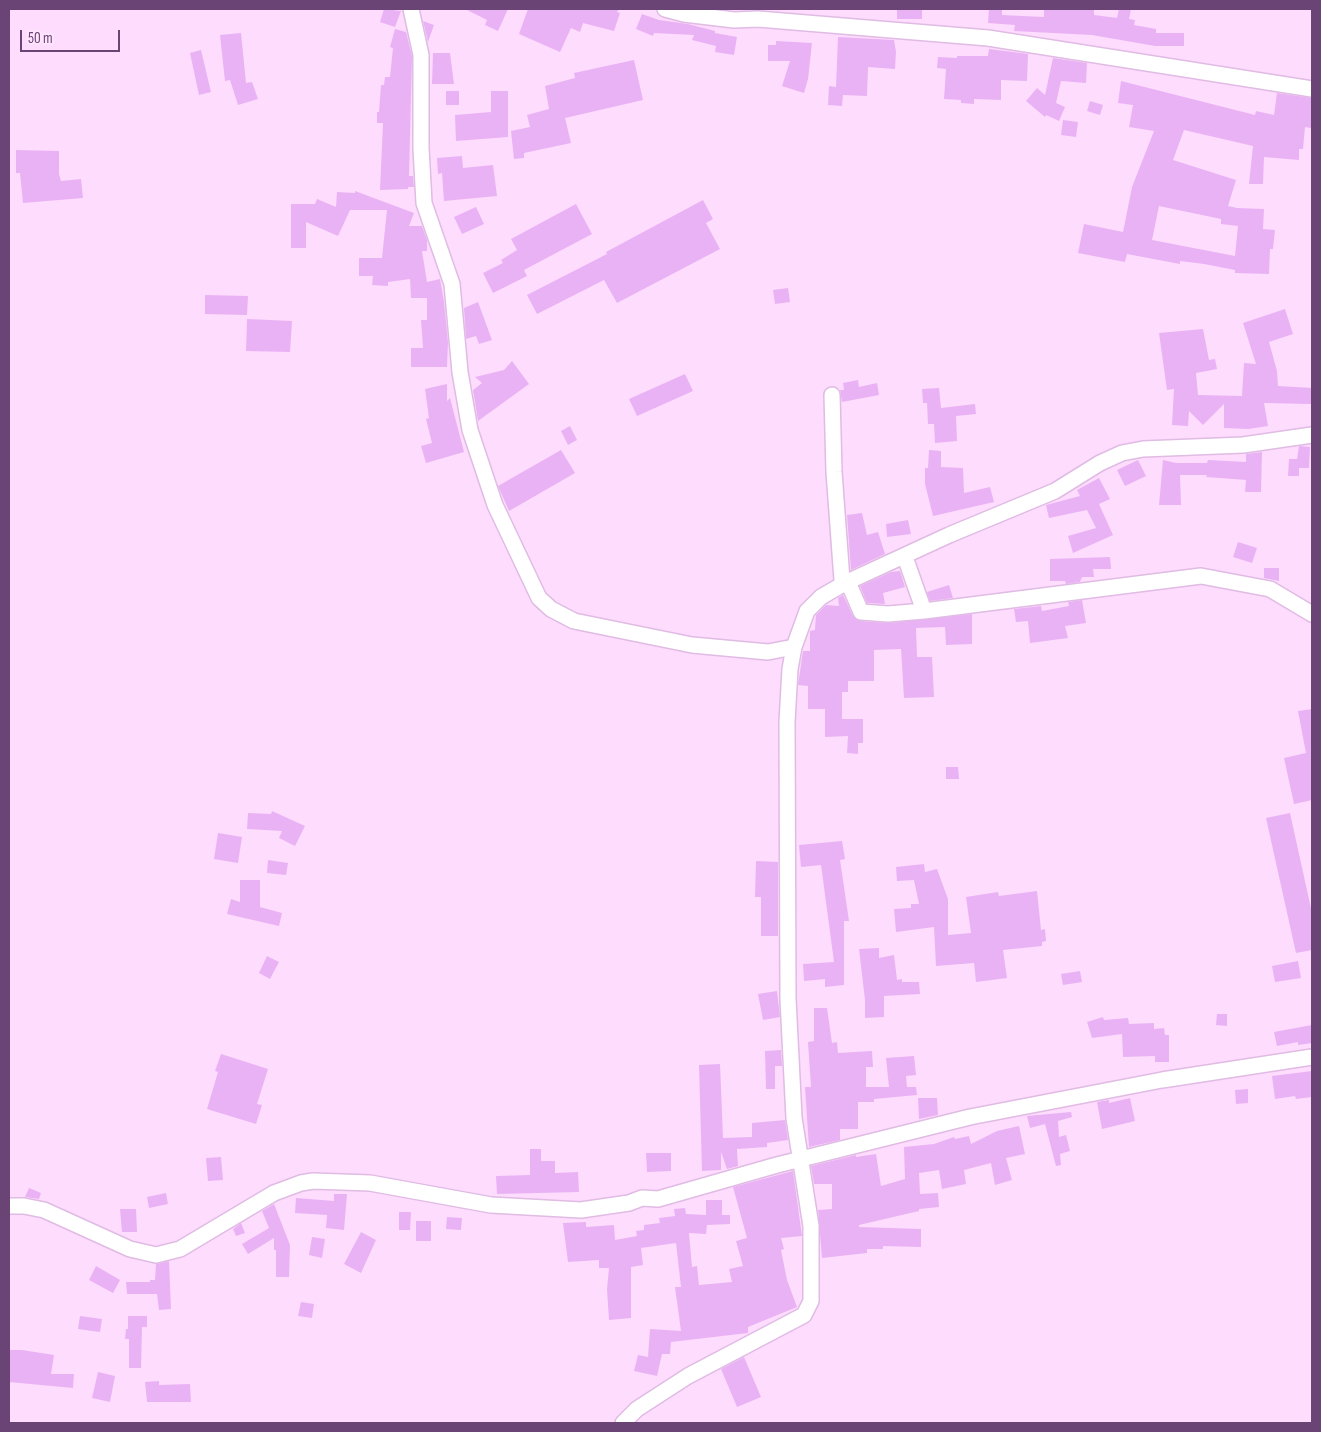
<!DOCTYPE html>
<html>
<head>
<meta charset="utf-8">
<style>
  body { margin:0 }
  #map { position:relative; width:1321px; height:1432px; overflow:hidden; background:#fedcfd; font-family:"Sofia Sans Condensed",sans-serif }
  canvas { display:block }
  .frame { position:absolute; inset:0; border:10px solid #694474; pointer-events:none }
  .scale { position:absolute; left:20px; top:30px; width:100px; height:22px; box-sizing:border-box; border:2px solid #694474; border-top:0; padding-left:6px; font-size:15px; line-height:18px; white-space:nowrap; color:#694474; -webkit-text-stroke:4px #ffe4fe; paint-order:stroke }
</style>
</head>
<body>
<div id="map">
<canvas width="1321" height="1432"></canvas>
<div class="frame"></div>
<div class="scale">50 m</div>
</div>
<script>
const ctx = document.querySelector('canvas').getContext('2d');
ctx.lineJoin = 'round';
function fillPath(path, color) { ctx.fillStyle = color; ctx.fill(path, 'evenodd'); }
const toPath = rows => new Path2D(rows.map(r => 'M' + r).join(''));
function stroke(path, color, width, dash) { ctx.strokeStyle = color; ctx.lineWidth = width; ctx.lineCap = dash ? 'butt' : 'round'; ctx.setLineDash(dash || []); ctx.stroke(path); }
fillPath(toPath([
  [384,9,401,11,395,27,380,22],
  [465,9,508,9,498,31,485,25,487,20],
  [528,9,619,9,617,12,620,13,614,31,583,23,580,32,571,28,560,52,519,34],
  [897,9,922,9,922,19,897,19],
  [989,9,1002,9,1002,15,1044,17,1044,9,1094,9,1094,15,1117,18,1119,9,1131,9,1129,19,1135,20,1134,25,1156,29,1156,33,1184,33,1184,46,1155,46,1092,35,1014,31,1015,25,988,23],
  [642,14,659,20,688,24,715,31,715,33,737,37,734,55,715,52,716,46,692,40,694,35,654,33,653,36,636,29],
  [423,21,434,25,428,42],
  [395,29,406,32,412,56,409,176,413,176,414,187,408,187,408,189,380,190,383,123,377,123,377,112,379,112,381,85,384,85,385,77,390,77,393,48,390,47],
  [241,33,246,83,252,82,258,99,238,105,230,80,225,81,220,35],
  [838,37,894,40,896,52,895,69,868,67,867,96,843,95,842,106,828,105,829,86,836,87],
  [776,41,812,43,808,79,804,93,782,86,790,61,768,61,768,45,776,45],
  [989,49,1028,54,1027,81,1001,80,1001,100,974,99,974,104,961,103,961,100,944,99,946,69,937,68,938,57,957,58,957,56,988,56],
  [201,50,211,92,199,95,190,53],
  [433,53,450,53,454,84,432,84],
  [1053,58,1087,63,1086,83,1061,81,1056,103,1065,107,1059,121,1046,115,1045,117,1026,101,1037,88,1045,95],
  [634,60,643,100,565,118,571,143,524,153,524,158,514,159,511,131,530,127,527,115,549,109,545,86,575,78,574,73],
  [1121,81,1255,115,1256,111,1274,115,1277,93,1312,98,1311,128,1305,127,1303,149,1299,149,1299,160,1264,157,1263,184,1249,184,1253,146,1184,130,1173,160,1236,180,1228,206,1237,208,1264,209,1263,229,1275,230,1273,249,1270,249,1269,274,1235,273,1235,270,1204,264,1180,261,1180,264,1127,254,1125,262,1078,253,1084,224,1123,232,1132,187,1154,131,1129,127,1133,105,1118,103],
  [1159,206,1221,219,1221,224,1238,226,1235,256,1152,240],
  [446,91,459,91,459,105,446,105],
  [491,91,508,91,508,137,456,141,455,115,491,112],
  [1090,101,1103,105,1100,115,1087,111],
  [1063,120,1078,122,1076,137,1061,135],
  [16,150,59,151,59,174,61,181,81,179,83,198,23,203,20,173,16,173],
  [462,156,463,168,493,165,497,196,444,201,442,173,438,174,437,158],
  [355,191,414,213,409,226,422,226,427,240,427,251,422,251,427,282,440,279,444,302,448,342,447,367,411,367,411,348,423,348,421,320,427,320,427,298,411,298,410,279,388,282,388,286,372,285,373,276,359,276,359,258,382,258,387,210,350,210,338,236,306,222,306,248,291,248,291,204,315,204,317,199,336,207,337,192,355,193],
  [703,200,713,219,706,223,720,249,617,303,604,280,537,314,527,295,607,254,606,252],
  [576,204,592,234,524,270,527,276,493,293,483,273,503,263,501,260,517,250,511,239],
  [476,207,484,224,462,234,454,217],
  [788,288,790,302,775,304,773,290],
  [205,295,248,296,247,315,205,314],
  [478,302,492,340,479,344,476,336,466,339,464,308],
  [1285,309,1293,334,1269,342,1277,371,1278,386,1312,388,1311,404,1264,403,1268,426,1248,429,1224,428,1224,404,1203,425,1189,411,1188,426,1172,425,1174,389,1167,390,1159,333,1203,329,1209,360,1215,359,1217,369,1196,373,1198,395,1242,396,1244,363,1256,364,1243,323],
  [247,319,292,321,290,352,246,351],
  [512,361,529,384,478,421,473,390,482,383,475,377,504,370],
  [685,374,693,391,637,416,629,399],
  [858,380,859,387,877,383,879,395,842,402,840,390,844,390,843,383],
  [447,384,447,401,450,398,464,452,426,463,421,446,432,443,426,419,429,418,425,389],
  [939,388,941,408,975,404,976,414,956,416,957,441,935,443,934,424,928,424,927,403,923,403,922,389],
  [570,426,577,440,568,445,561,431],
  [1299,446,1310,447,1309,468,1299,468,1299,476,1288,476,1289,459,1297,459],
  [561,450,575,473,509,511,498,486],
  [929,450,941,451,941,467,963,468,964,493,990,487,994,502,933,516,925,484,925,468,928,468],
  [1262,452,1261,492,1245,492,1246,480,1206,477,1207,475,1180,475,1181,505,1159,505,1163,460,1176,463,1207,463,1208,460,1246,462,1246,454],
  [1138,460,1146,476,1125,486,1117,470],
  [1099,478,1110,499,1099,504,1113,535,1073,553,1068,536,1096,528,1087,510,1049,518,1046,505,1080,496,1077,490],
  [862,513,867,535,878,532,885,554,851,570,847,515],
  [908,520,911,534,887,537,886,524],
  [1238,542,1257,548,1252,563,1233,557],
  [1110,557,1111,569,1093,569,1094,577,1082,577,1080,582,1066,584,1065,581,1050,581,1050,559],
  [1264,568,1279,568,1279,581,1264,578],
  [900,571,905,587,883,593,885,604,867,603,860,586,891,572],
  [949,585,953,598,930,601,927,592],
  [843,595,853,616,860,621,889,623,972,614,972,644,946,645,945,627,916,628,917,657,932,657,934,697,904,698,901,649,874,650,874,681,848,681,848,692,842,692,842,719,863,719,863,743,858,743,858,754,847,753,848,736,825,737,825,709,808,709,808,686,798,685,803,651,810,651,810,631,815,630,816,615,826,605,839,606,838,598],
  [1082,600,1086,623,1065,626,1068,638,1030,643,1028,621,1016,622,1014,609,1041,606,1042,611,1069,606,1068,602],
  [1312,709,1312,800,1294,804,1284,758,1306,753,1298,711],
  [946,767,958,767,959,779,946,779],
  [272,811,305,826,295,846,279,838,282,831,247,829,248,813,271,814],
  [1290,813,1312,913,1312,950,1296,953,1266,818],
  [218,833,242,837,238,863,214,859],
  [842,841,845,859,840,860,849,921,844,921,844,985,825,987,825,979,804,981,803,964,834,962,821,865,801,867,799,845],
  [268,860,288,863,286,875,267,873],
  [756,861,778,862,778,936,761,936,761,897,755,897],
  [924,864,925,872,937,869,948,899,948,935,971,933,966,897,998,892,999,896,1037,891,1041,930,1045,929,1046,941,1042,942,1042,946,1003,950,1007,978,976,982,974,963,936,966,934,927,896,932,894,909,911,908,911,904,919,904,914,880,897,881,896,867],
  [240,880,260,880,260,907,282,913,279,926,227,914,231,899,240,902],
  [879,948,879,958,894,955,897,980,902,979,902,982,919,982,920,994,884,996,884,1017,865,1018,865,1000,859,949],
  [267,956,279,962,270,979,259,973],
  [1298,961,1301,978,1275,982,1272,966],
  [1080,971,1082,982,1063,985,1061,974],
  [777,991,780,1017,763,1020,758,994],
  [814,1008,827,1008,832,1043,837,1042,838,1053,872,1051,873,1067,866,1067,866,1087,889,1087,886,1058,914,1056,916,1075,906,1076,907,1087,916,1087,917,1095,874,1099,874,1102,858,1102,858,1129,840,1129,840,1140,809,1147,805,1087,811,1087,808,1042,814,1041],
  [1217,1014,1227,1014,1227,1026,1216,1025],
  [1103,1017,1104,1020,1128,1018,1129,1024,1154,1023,1154,1029,1164,1028,1165,1035,1169,1035,1169,1062,1155,1062,1155,1056,1123,1057,1122,1034,1092,1038,1087,1022],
  [1312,1025,1312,1043,1298,1045,1298,1042,1277,1046,1274,1032],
  [781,1050,782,1066,775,1066,775,1089,766,1089,765,1051],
  [221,1054,268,1069,257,1104,262,1105,256,1124,207,1109,218,1072,215,1071],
  [720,1064,723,1138,752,1137,752,1123,785,1120,788,1140,767,1143,767,1147,737,1149,738,1166,727,1169,721,1152,721,1170,702,1171,699,1065],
  [1312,1071,1312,1097,1296,1099,1295,1096,1275,1099,1272,1076],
  [1248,1089,1248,1103,1236,1104,1235,1090],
  [918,1098,937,1098,938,1115,919,1119],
  [1130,1098,1135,1121,1102,1129,1097,1102,1109,1100,1109,1103],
  [1071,1112,1072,1117,1058,1121,1059,1137,1066,1135,1070,1151,1060,1154,1061,1165,1056,1166,1045,1124,1030,1128,1027,1116],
  [1019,1126,1025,1154,1006,1158,1012,1180,995,1185,991,1163,964,1170,966,1184,942,1189,939,1170,919,1173,920,1194,938,1193,939,1207,919,1209,919,1211,859,1225,859,1227,921,1229,921,1247,883,1246,883,1249,867,1249,867,1253,822,1258,818,1210,832,1209,832,1184,814,1184,811,1166,856,1155,856,1157,876,1154,881,1186,905,1179,904,1147,934,1144,954,1137,955,1139,969,1136,971,1144,997,1131],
  [530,1149,541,1149,541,1161,555,1161,555,1173,578,1172,579,1192,497,1194,496,1176,530,1175],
  [646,1153,671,1153,671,1171,647,1172],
  [221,1157,223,1180,208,1181,206,1158],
  [793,1171,802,1236,781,1238,784,1249,781,1250,787,1280,797,1307,748,1327,748,1333,671,1342,670,1354,662,1354,657,1376,634,1371,638,1355,648,1357,650,1329,681,1331,675,1287,681,1287,676,1243,641,1248,643,1265,631,1267,631,1318,609,1320,607,1289,609,1268,599,1268,599,1260,568,1262,563,1223,586,1222,586,1227,614,1225,615,1240,637,1236,636,1231,644,1230,644,1225,660,1223,659,1218,675,1216,674,1209,685,1208,686,1214,706,1215,706,1200,722,1200,722,1215,730,1215,730,1224,707,1225,706,1234,689,1233,692,1267,697,1266,699,1285,732,1282,729,1269,743,1266,736,1241,747,1238,733,1187],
  [29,1188,41,1193,39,1199,25,1197],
  [166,1193,168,1204,149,1208,147,1197],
  [334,1194,347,1194,344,1230,326,1228,327,1215,295,1213,296,1198,334,1201],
  [274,1204,290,1245,289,1277,276,1277,276,1250,274,1250,274,1238,248,1254,242,1244,269,1228,262,1211],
  [120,1209,136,1209,137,1232,122,1232],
  [399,1212,411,1212,410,1230,399,1230],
  [447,1217,462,1218,461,1230,446,1229],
  [416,1221,431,1221,431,1241,416,1241],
  [241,1223,245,1233,236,1236,233,1229],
  [361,1232,376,1240,361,1273,344,1264],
  [312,1237,325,1239,322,1258,309,1255],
  [169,1261,171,1309,159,1310,157,1294,127,1294,126,1282,150,1282,150,1280,155,1280,156,1264],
  [96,1266,120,1280,113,1293,89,1280],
  [301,1302,314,1304,312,1318,298,1316],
  [80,1316,102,1319,100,1332,78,1329],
  [128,1316,147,1316,147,1327,142,1327,141,1368,129,1368,129,1339,125,1339,126,1329,128,1329],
  [9,1350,22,1350,54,1355,51,1374,74,1374,73,1388,9,1382],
  [744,1357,761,1397,737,1407,721,1369],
  [98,1372,115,1376,110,1402,92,1398],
  [159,1381,159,1385,190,1384,191,1402,147,1402,145,1382]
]), '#e9b2f5');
const minor = toPath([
  [411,9,421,55,421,148,424,203,452,284,460,372,470,430,495,505,539,598,551,609,574,621,692,645,768,652,794,647],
  [665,9,684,14,734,20,758,19,988,38,1312,89],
  [832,395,834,472,842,580,851,589,861,612,888,614,924,611],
  [905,557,924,611,1201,576,1270,589,1312,614],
  [9,1206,24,1206,44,1210,130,1249,156,1255,180,1249,274,1193,301,1183,313,1181,370,1183,491,1205,581,1210,629,1203,642,1198,658,1199,777,1165,970,1117,1162,1080,1312,1057],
  [623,1423,637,1409,688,1376,804,1315,811,1301,811,1226,794,1118,788,999,787,722,790,669,794,647,807,611,821,597,845,583,949,535,1055,491,1100,463,1122,453,1143,449,1243,445,1312,435]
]);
stroke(minor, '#e0bbe4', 18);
stroke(minor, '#fff', 15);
</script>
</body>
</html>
